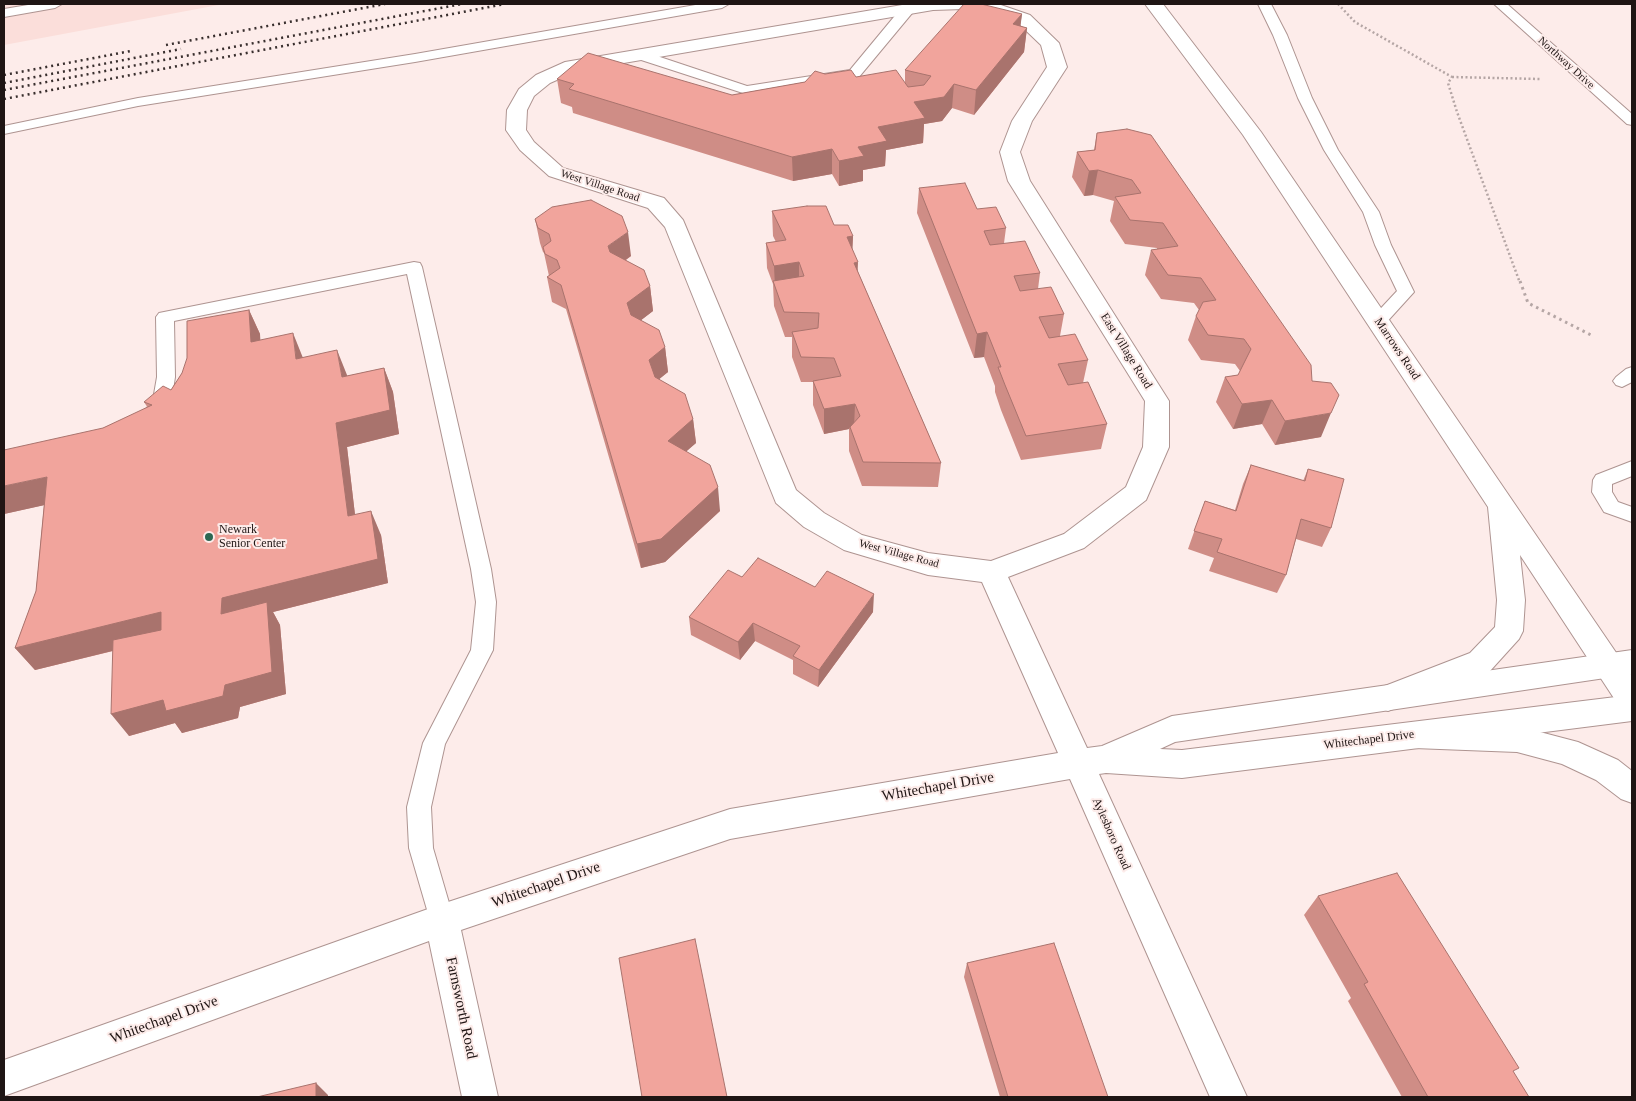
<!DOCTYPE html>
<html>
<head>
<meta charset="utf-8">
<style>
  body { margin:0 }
  #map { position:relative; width:1636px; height:1101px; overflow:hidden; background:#fdecea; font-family:"Times New Roman",serif }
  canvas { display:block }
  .frame { position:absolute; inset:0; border:5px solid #1f1514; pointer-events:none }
</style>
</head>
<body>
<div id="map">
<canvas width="1636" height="1101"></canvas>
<div class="frame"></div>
</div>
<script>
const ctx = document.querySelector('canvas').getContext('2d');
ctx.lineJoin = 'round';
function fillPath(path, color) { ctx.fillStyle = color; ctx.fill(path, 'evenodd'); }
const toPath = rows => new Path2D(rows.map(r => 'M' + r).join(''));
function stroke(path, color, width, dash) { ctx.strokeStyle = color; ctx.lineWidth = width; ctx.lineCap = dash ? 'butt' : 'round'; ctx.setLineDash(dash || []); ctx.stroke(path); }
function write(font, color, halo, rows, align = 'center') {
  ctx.font = font + ' "Times New Roman",serif'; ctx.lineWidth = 4; ctx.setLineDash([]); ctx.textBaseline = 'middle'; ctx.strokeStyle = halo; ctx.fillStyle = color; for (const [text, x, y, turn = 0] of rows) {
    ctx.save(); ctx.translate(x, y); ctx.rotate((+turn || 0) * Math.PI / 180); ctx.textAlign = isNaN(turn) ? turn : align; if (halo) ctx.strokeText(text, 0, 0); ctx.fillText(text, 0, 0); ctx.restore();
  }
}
fillPath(toPath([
  [4,4,224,4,4,45]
]), '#fbdeda');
const lane = toPath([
  [34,4,62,4,55,8,4,17,4,9,34,4],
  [701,4,729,4,722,8,415,62,138,106,4,134,4,126,138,98,415,54,701,4],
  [1258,4,1271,4,1287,35,1312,98,1338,150,1379,212,1391,245,1414,292,1384,325,1378,327,1372,325,1369,321,1397,291,1375,245,1363,212,1324,150,1298,98,1273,35,1258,4],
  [1494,4,1507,4,1632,114,1632,125,1627,124,1494,4],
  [908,5,915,9,913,12,859,77,854,78,746,94,632,57,630,54,632,51,642,51,747,86,850,70,903,6,908,5],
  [414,262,420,263,422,267,491,569,496,602,493,650,445,744,431,807,433,848,454,920,451,928,442,932,433,928,430,920,409,848,407,807,423,743,471,650,476,602,471,569,407,274,174,321,175,377,171,403,161,414,155,415,149,414,146,409,153,400,157,377,156,317,159,313,414,262],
  [1632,367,1632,382,1622,387,1616,385,1613,381,1616,377,1626,369,1632,367],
  [1632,461,1632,476,1612,484,1612,492,1618,502,1632,507,1632,522,1604,512,1592,492,1593,480,1596,475,1632,461]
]);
const street = toPath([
  [908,4,998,4,1030,15,1059,43,1067,67,1032,121,1020,152,1030,181,1169,401,1169,447,1146,500,1084,548,1008,577,1087,748,1102,746,1172,716,1632,650,1632,674,1175,742,1160,749,1182,750,1632,695,1632,721,1182,778,1106,773,1099,774,1247,1097,1210,1097,1070,779,730,839,461,930,498,1097,462,1097,429,941,4,1096,4,1060,442,904,730,809,1058,753,982,582,928,575,844,550,804,527,776,503,665,227,648,208,549,176,520,150,506,130,507,110,519,89,536,75,565,62,908,4],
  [963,9,989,13,1018,23,1041,45,1047,67,1012,121,1000,152,1008,181,1145,401,1143,447,1126,487,1064,534,991,561,928,553,862,535,824,513,796,490,683,220,664,198,563,168,534,142,526,130,527,110,534,96,550,83,577,71,933,10,963,9]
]);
const secondary = toPath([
  [1145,4,1163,4,1261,132,1632,676,1632,713,1621,709,1520,555,1525,600,1523,631,1519,639,1490,671,1388,711,1377,707,1373,698,1377,689,1470,653,1495,627,1497,600,1488,507,1243,135,1145,4],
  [1414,722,1517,726,1578,742,1618,760,1632,771,1632,803,1621,799,1596,780,1562,764,1517,752,1414,748,1403,744,1399,735,1403,726,1414,722]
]);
stroke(lane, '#ae9491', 2);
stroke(street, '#ae9491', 2);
stroke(secondary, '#ae9491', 2);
stroke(toPath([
  [1338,4,1355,22,1452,77,1448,83,1457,112,1520,283],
  [1452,77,1540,79]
]), '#b5a6a5', 2.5, [2, 2.5]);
stroke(toPath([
  [1520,281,1528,303,1591,335]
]), '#b5a6a5', 3, [2.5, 4]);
fillPath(lane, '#fff');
fillPath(street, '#fff');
fillPath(secondary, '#fff');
stroke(toPath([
  [166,45,385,4],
  [4,75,131,51],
  [4,83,181,49],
  [4,90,462,4],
  [4,99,505,4]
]), '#382e2d', 2.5, [2, 4]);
fillPath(toPath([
  [1022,14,1020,26,1027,28,1024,52,974,115,952,108,942,121,924,124,923,143,886,150,885,166,863,170,863,181,839,186,832,174,793,181,573,113,572,107,561,103,557,79,732,95,805,82,825,74,856,77,905,83,905,70],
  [1097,133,1312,381,1321,437,1275,445,1262,424,1233,429,1216,402,1225,377,1238,375,1240,371,1235,364,1201,360,1188,340,1196,316,1199,310,1194,303,1161,299,1145,275,1151,250,1157,249,1157,248,1125,244,1110,221,1114,201,1093,195,1084,196,1072,177,1077,152,1094,150],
  [919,188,1006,228,1004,243,1040,273,1038,289,1064,314,1060,336,1088,360,1083,383,1107,424,1101,449,1021,460,1001,410,995,392,995,386,984,357,974,358,917,213],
  [772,211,834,225,853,236,852,249,858,272,941,463,938,487,862,486,849,451,849,429,824,434,813,405,813,382,801,382,792,357,792,337,785,337,774,306,773,284,767,268,766,243,776,242,773,236],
  [535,219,631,256,626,260,650,286,653,311,641,320,665,347,668,372,659,379,693,419,696,443,686,451,720,511,665,562,641,568,566,309,552,302,547,277,549,276,544,253,543,252,540,243],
  [249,310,260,334,260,340,347,376,384,368,393,392,399,434,347,447,355,515,381,535,388,583,273,612,280,625,286,694,240,707,238,718,182,733,175,723,129,736,113,651,35,670,15,648,36,591,44,505,4,514,103,428,148,408,144,402,171,390,182,373],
  [1251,465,1303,481,1308,469,1331,528,1322,547,1296,539,1286,575,1277,593,1209,571,1214,558,1188,549,1205,501,1235,510,1243,484],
  [742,577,815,587,873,612,818,687,793,674,793,660,755,641,740,660,691,635,689,617],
  [1318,896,1513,1072,1529,1097,1402,1097,1348,1001,1351,998,1304,915],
  [967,963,1108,1097,1000,1097,964,977]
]), '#cf8d86');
fillPath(toPath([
  [1022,14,1019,38,1013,24],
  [1027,28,1024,52,974,115,976,90],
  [954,84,952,108,942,121,924,124,923,143,886,150,885,166,863,170,863,181,839,186,839,161,858,147,878,127,914,102],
  [832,149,832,174,793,181,792,157],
  [1098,170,1093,195,1084,196,1089,171],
  [628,232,631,256,611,270,608,246],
  [853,236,852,261,847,237],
  [799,262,799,287,775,287,774,266],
  [858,262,857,287,854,263],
  [650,286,653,311,631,328,627,303],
  [249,310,260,334,262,366,251,342],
  [987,332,984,357,974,358,977,334],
  [293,333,303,358,296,359],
  [665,347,668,372,652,385,649,360],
  [337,350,347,375,352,402,342,377],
  [384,368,393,392,399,434,347,447,358,540,348,516,336,423],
  [1272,400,1262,424,1233,429,1242,404],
  [855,404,854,428,850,427,849,429,824,434,824,409],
  [1331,413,1321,437,1275,445,1285,421],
  [693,419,696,443,671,465,668,441],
  [47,477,63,501,4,514,4,486],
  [718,487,720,511,665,562,641,568,637,544],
  [371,511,381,535,388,583,273,612,280,625,286,694,240,707,238,718,182,733,175,723,129,736,111,714,221,614,222,598],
  [874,594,873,612,818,687,819,670],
  [161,612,177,635,35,670,15,648],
  [753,623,755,641,740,660,738,642],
  [316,1083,328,1095,328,1097,316,1097]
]), '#a9736d');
const building = toPath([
  [964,4,981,4,1022,14,1013,24,1027,28,976,90,954,84,944,97,914,102,925,118,878,127,887,141,858,147,864,156,839,161,832,149,792,157,569,89,574,84,557,79,588,53,732,95,805,82,815,71,825,74,851,70,856,77,896,70,908,87,924,85,931,76,905,70,964,4],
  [1127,129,1151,135,1311,365,1312,381,1331,383,1339,395,1331,413,1285,421,1272,400,1242,404,1225,377,1238,375,1251,349,1244,339,1208,335,1196,316,1203,302,1216,300,1201,278,1168,275,1151,250,1178,246,1163,223,1130,220,1115,197,1141,193,1132,180,1098,170,1089,171,1077,152,1095,150,1097,133,1127,129],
  [965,183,977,209,996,207,1006,228,984,231,990,245,1025,241,1040,273,1014,276,1020,291,1051,287,1064,314,1039,317,1049,338,1075,334,1088,360,1058,364,1068,385,1088,382,1107,424,1026,436,1005,385,998,367,1001,367,987,332,977,334,919,188,965,183],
  [591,200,622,216,628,232,608,246,610,252,644,270,650,286,627,303,631,315,659,330,665,347,649,360,655,377,685,394,693,419,668,441,710,465,718,487,661,539,637,544,561,285,547,277,560,268,557,260,545,254,543,247,551,241,549,234,538,228,535,219,552,207,591,200],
  [807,206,826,206,834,225,848,225,853,236,847,237,858,262,854,263,941,463,863,462,850,427,860,416,855,404,824,409,813,381,841,376,834,358,801,357,792,332,818,328,819,313,784,312,773,281,804,276,799,262,774,266,766,243,786,240,772,211,807,206],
  [249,310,251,342,293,333,296,359,337,350,342,377,384,368,390,410,336,423,348,516,371,511,378,559,222,598,221,614,267,602,272,672,225,685,223,696,166,711,163,700,111,714,113,640,161,630,161,612,15,648,36,591,47,477,4,486,4,450,103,428,152,405,144,402,163,386,171,390,182,373,187,358,187,321,249,310],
  [1251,465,1305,481,1308,469,1344,479,1331,528,1301,519,1286,575,1217,552,1222,539,1194,531,1205,501,1236,511,1251,465],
  [758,558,815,587,827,571,874,594,819,670,793,656,800,646,753,623,738,642,689,617,728,570,742,577,758,558],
  [1397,873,1519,1068,1513,1071,1529,1097,1428,1097,1364,984,1368,982,1318,896,1397,873],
  [695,939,727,1097,642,1097,619,958,695,939],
  [1054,943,1108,1097,1008,1097,967,963,1054,943],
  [316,1083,316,1097,257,1097,316,1083]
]);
fillPath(building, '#f1a49c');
stroke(building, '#a9736d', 1);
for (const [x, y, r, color] of [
  [209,537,5,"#2c6752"]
]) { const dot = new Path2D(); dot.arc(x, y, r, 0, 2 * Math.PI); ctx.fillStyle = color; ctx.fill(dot); stroke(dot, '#fdecea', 2); }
write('11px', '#1f1514', '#fdecea', [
  ["Northway Drive",1566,63,42],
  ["West Village Road",600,186,18],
  ["West Village Road",899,554,15]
]);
write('12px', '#1f1514', '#fdecea', [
  ["Marrows Road",1397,349,56],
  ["East Village Road",1126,351,58],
  ["Whitechapel Drive",1369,740,-7],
  ["Aylesboro Road",1111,834,66]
]);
write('12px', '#1f1514', '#fdecea', [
  ["Newark",219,530],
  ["Senior Center",219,544]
], 'left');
write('15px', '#1f1514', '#fdecea', [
  ["Whitechapel Drive",938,787,-10],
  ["Whitechapel Drive",546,885,-19],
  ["Farnsworth Road",461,1008,78],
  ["Whitechapel Drive",164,1020,-20]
]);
</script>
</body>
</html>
